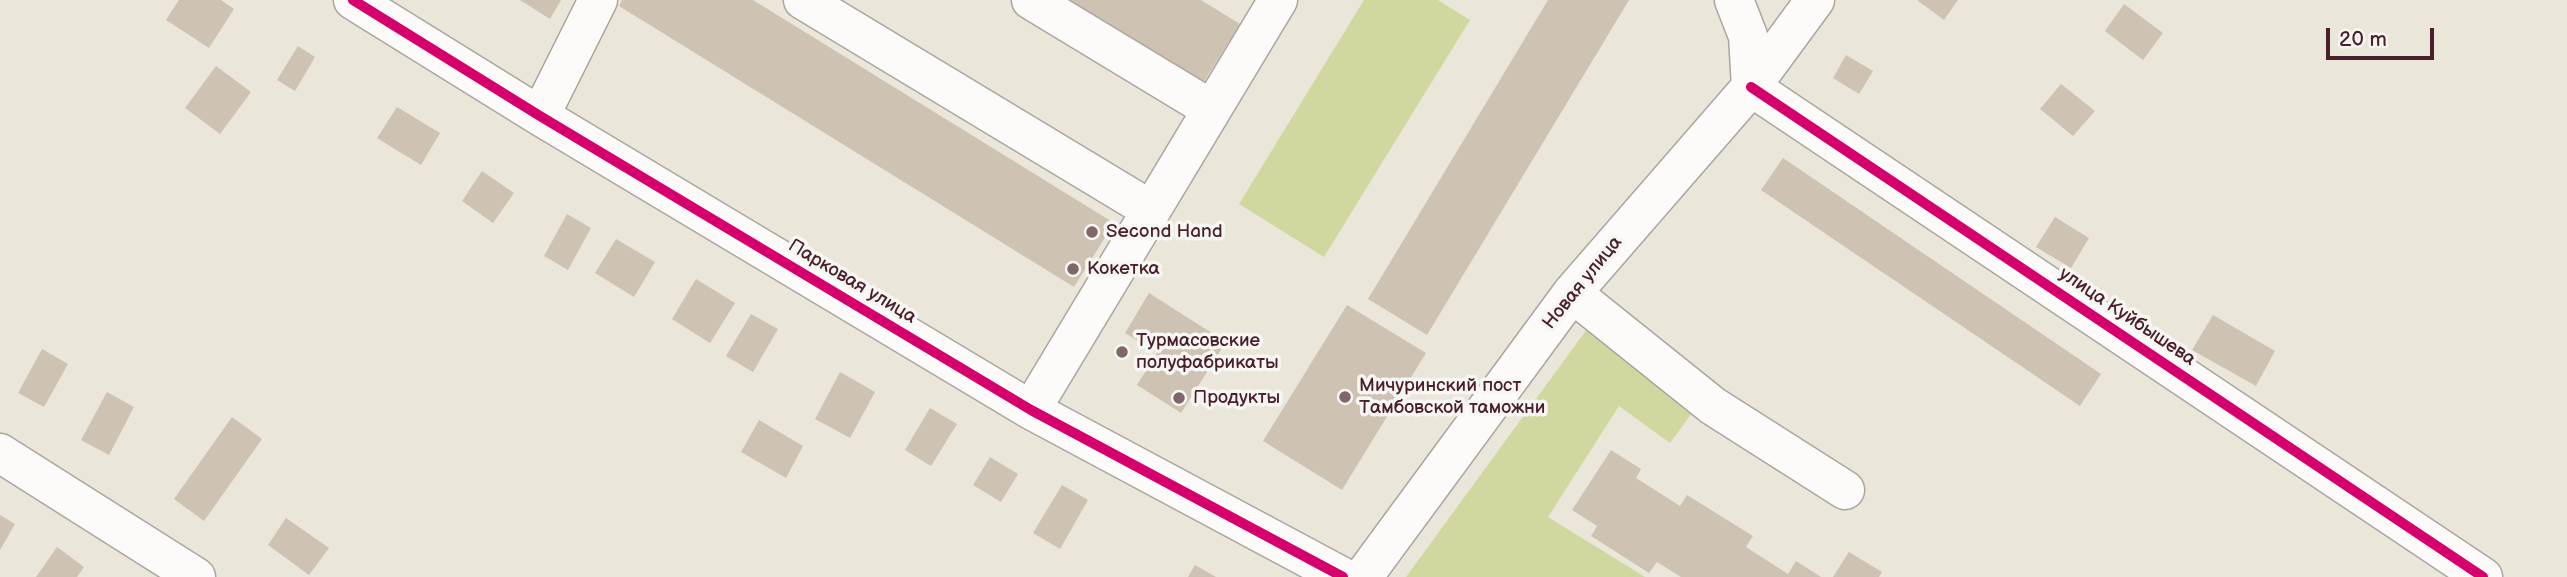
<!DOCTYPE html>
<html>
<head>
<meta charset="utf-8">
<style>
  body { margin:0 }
  #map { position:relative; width:2567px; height:577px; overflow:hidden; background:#eae6da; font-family:"Balsamiq Sans",sans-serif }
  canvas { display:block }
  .scale { position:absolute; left:2326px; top:28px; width:108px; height:32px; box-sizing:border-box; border:4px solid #4a1f2b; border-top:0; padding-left:9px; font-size:21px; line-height:24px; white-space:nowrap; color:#4a1f2b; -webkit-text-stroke:5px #f6f6f2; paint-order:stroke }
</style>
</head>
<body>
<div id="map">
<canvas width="2567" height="577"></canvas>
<div class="scale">20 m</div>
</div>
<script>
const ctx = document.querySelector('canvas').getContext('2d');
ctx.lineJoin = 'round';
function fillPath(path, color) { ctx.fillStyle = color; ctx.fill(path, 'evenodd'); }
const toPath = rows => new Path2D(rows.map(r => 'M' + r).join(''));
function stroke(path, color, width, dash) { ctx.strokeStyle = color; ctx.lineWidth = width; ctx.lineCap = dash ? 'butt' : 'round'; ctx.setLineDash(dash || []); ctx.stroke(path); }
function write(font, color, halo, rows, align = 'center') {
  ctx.font = font + ' "Balsamiq Sans",sans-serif'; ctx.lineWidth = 7; ctx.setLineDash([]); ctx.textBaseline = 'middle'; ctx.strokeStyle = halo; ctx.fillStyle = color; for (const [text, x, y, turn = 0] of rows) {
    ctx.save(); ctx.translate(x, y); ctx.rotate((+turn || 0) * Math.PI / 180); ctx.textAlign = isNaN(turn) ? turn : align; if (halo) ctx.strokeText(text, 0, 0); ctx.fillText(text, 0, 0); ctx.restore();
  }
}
fillPath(toPath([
  [1364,0,1438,0,1470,20,1324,257,1239,204],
  [1587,329,1692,413,1670,443,1619,406,1548,517,1645,577,1406,577]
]), '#d1d89f');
fillPath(toPath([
  [179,0,221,0,234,9,209,48,166,20],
  [520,0,561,0,550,19],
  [622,0,753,0,1114,223,1074,287,619,6],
  [1057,0,1201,0,1240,24,1200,88],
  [1548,0,1629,0,1427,335,1368,299],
  [1917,0,1958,0,1944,20],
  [2124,4,2163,33,2143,60,2105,31],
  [298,46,315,57,295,91,277,80],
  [1846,55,1873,71,1859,94,1833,78],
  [216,66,251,92,220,134,185,108],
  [2061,84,2095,111,2073,136,2040,109],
  [397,107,440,133,421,165,377,138],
  [1783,158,2101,374,2080,406,1761,190],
  [482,171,514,193,493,223,462,201],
  [567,214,591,228,568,270,544,256],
  [2055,217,2089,238,2071,268,2036,247],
  [616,239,655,262,634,297,595,273],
  [696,279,735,303,710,343,672,319],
  [1149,293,1226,342,1181,413,1137,385,1157,353,1125,333],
  [1347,305,1426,353,1342,490,1263,441],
  [751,314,778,329,753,372,726,356],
  [2213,315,2275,351,2256,386,2192,350],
  [42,349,68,364,44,407,18,393],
  [840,372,875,392,850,438,815,419],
  [107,392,134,407,109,455,81,440],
  [930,408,957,424,931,466,905,450],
  [232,417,262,439,204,521,174,499],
  [759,420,803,446,786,478,741,452],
  [1611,450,1641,469,1636,478,1680,506,1687,495,1753,536,1746,547,1788,574,1796,561,1821,577,1681,577,1657,562,1649,573,1591,536,1597,526,1572,510],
  [990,457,1018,474,1001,502,973,485],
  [1062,485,1088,500,1060,549,1033,533],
  [0,515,15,524,0,550],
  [286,518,329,548,309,575,268,545],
  [57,547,84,567,77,577,36,577],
  [1849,552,1882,572,1879,577,1833,577],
  [1195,565,1216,577,1188,577]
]), '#cec2b3');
const minor = toPath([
  [353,0,540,116,1031,410,1343,577],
  [803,0,1151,210],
  [1031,0,1211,109],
  [1734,0,1748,36,1751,87],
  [1751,87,2483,577],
  [540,116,598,0],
  [1572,293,1713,406,1845,490],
  [1031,410,1278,0],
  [0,453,196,577],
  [1363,577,1572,293,1751,87,1815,0]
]);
stroke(minor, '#aca5a0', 41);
stroke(minor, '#fcfbf9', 38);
stroke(toPath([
  [353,0,540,116,1031,410,1343,577],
  [1751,87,2483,577]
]), '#d6006c', 10);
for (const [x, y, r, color] of [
  [1092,232,7,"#826568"],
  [1073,269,7,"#826568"],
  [1122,352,7,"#826568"],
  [1345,397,7,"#826568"],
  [1179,398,7,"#826568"]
]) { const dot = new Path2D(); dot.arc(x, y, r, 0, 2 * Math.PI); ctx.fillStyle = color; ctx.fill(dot); stroke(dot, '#f6f6f2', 2.5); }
write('19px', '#4a1f2b', '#f6f6f2', [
  ["Second Hand",1106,232],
  ["Кокетка",1087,269],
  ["Турмасовские",1136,341],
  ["полуфабрикаты",1136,363],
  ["Мичуринский пост",1359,386],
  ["Тамбовской таможни",1359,408],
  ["Продукты",1193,398]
], 'left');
write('19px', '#4a1f2b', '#f6f6f2', [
  ["Парковая улица",852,282,31],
  ["Новая улица",1583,283,-51],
  ["улица Куйбышева",2127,317,34]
]);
</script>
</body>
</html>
